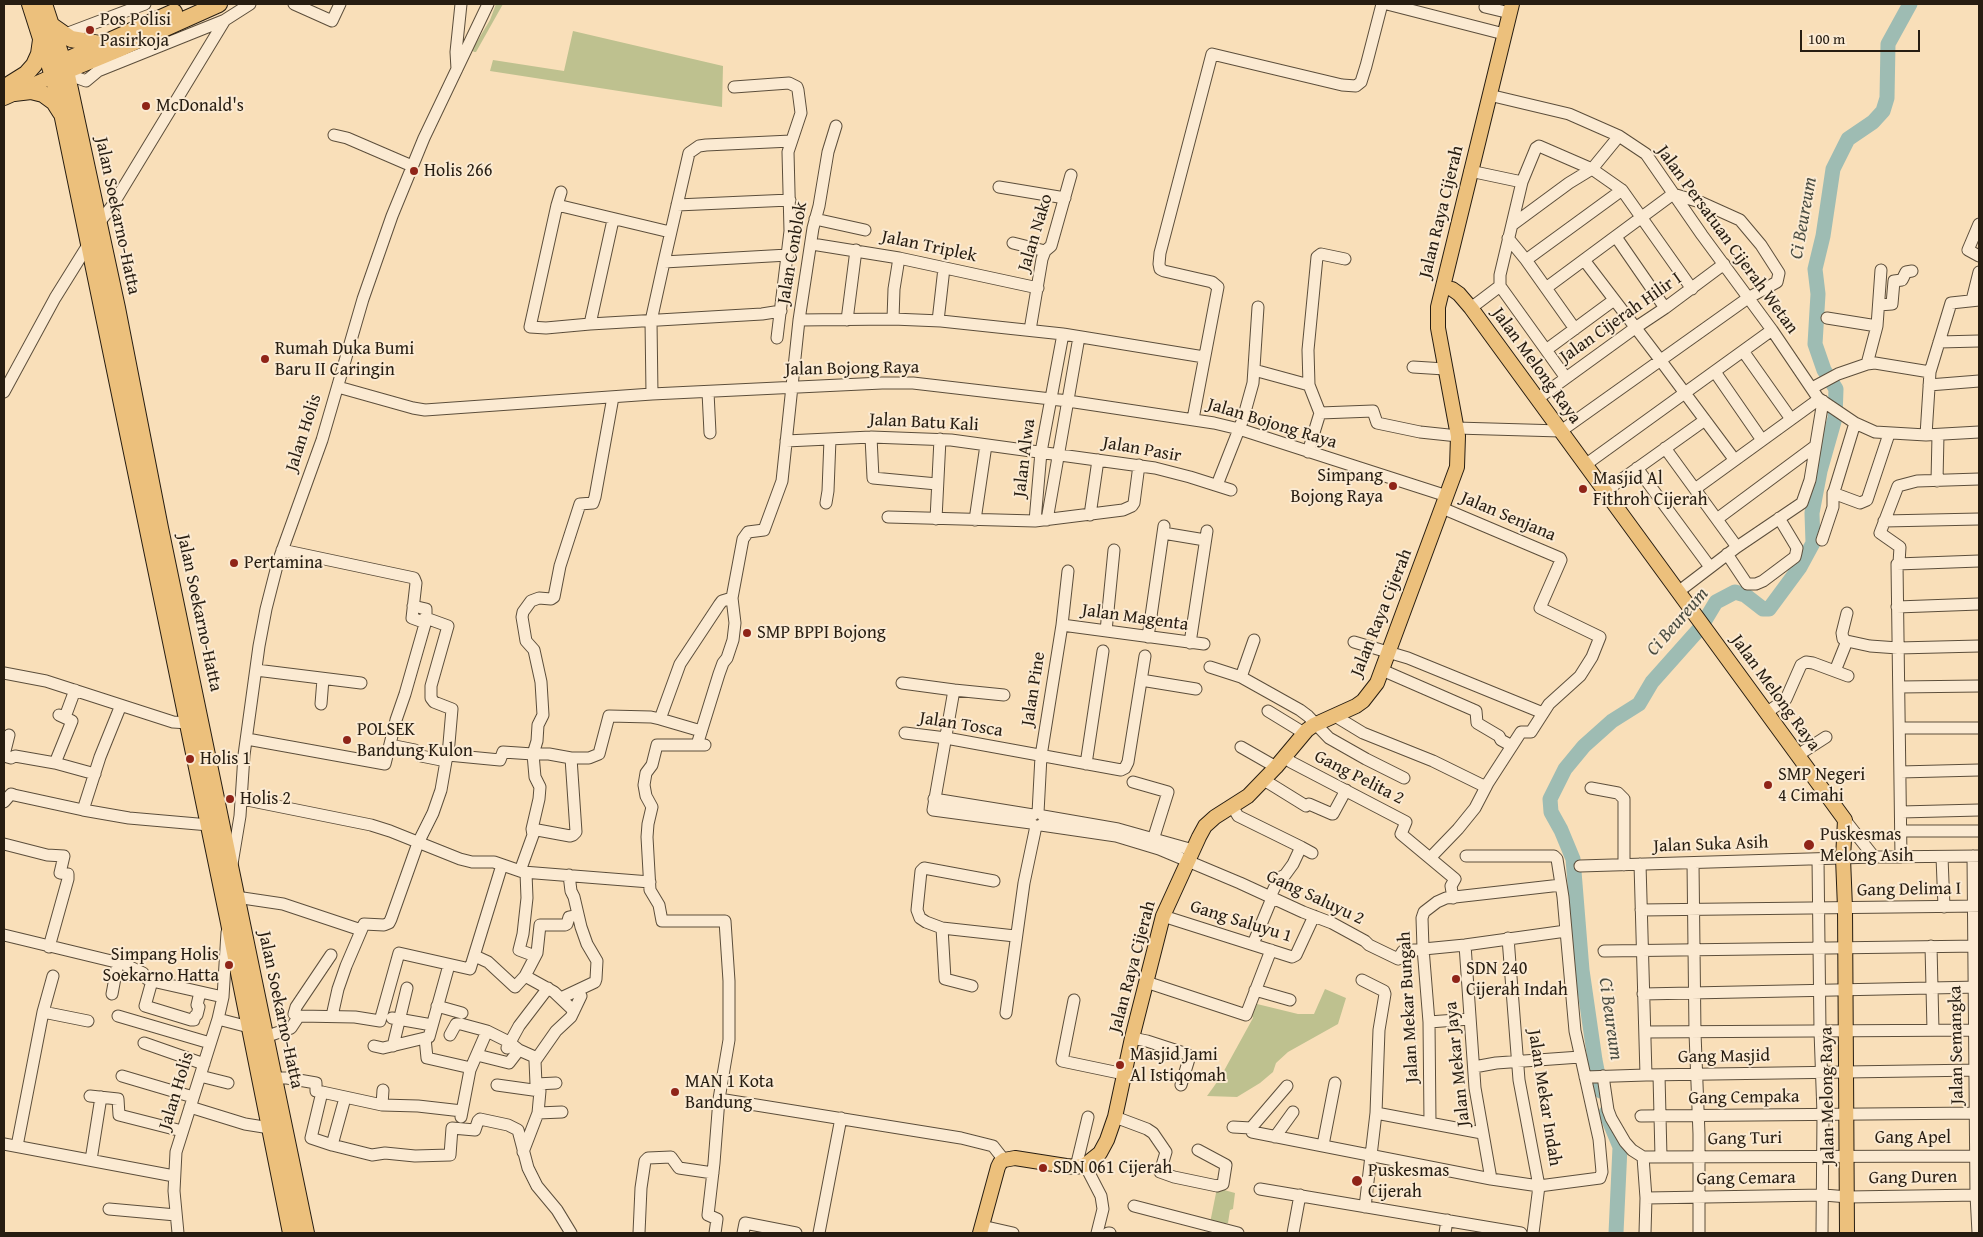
<!DOCTYPE html>
<html>
<head>
<meta charset="utf-8">
<style>
  body { margin:0 }
  #map { position:relative; width:1983px; height:1237px; overflow:hidden; background:#f9dfb9; font-family:"Gentium Book Plus",serif }
  canvas { display:block }
  .frame { position:absolute; inset:0; border:5px solid #271d11; pointer-events:none }
  .scale { position:absolute; left:1800px; top:30px; width:120px; height:22px; box-sizing:border-box; border:2px solid #271d11; border-top:0; padding-left:6px; font-size:15px; line-height:18px; white-space:nowrap; color:#271d11; -webkit-text-stroke:4px #fbead2; paint-order:stroke }
</style>
</head>
<body>
<div id="map">
<canvas width="1983" height="1237"></canvas>
<div class="frame"></div>
<div class="scale">100 m</div>
</div>
<script>
const ctx = document.querySelector('canvas').getContext('2d');
ctx.lineJoin = 'round';
function fillPath(path, color) { ctx.fillStyle = color; ctx.fill(path, 'evenodd'); }
const toPath = rows => new Path2D(rows.map(r => 'M' + r).join(''));
function stroke(path, color, width, dash) { ctx.strokeStyle = color; ctx.lineWidth = width; ctx.lineCap = dash ? 'butt' : 'round'; ctx.setLineDash(dash || []); ctx.stroke(path); }
function write(font, color, halo, rows, align = 'center') {
  ctx.font = font + ' "Gentium Book Plus",serif'; ctx.lineWidth = 4; ctx.setLineDash([]); ctx.textBaseline = 'middle'; ctx.strokeStyle = halo; ctx.fillStyle = color; for (const [text, x, y, turn = 0] of rows) {
    ctx.save(); ctx.translate(x, y); ctx.rotate((+turn || 0) * Math.PI / 180); ctx.textAlign = isNaN(turn) ? turn : align; if (halo) ctx.strokeText(text, 0, 0); ctx.fillText(text, 0, 0); ctx.restore();
  }
}
fillPath(toPath([
  [496,4,503,4,476,52,474,52,472,50,490,20],
  [573,31,723,66,722,107,490,71,493,60,564,71],
  [1325,989,1346,998,1338,1024,1288,1052,1276,1063,1273,1072,1260,1083,1237,1097,1207,1096,1220,1078,1253,1018,1252,1016,1257,1004,1298,1014,1314,1014],
  [1217,1188,1235,1193,1233,1209,1230,1210,1228,1223,1210,1223]
]), '#bec18f');
stroke(toPath([
  [1601,1091,1595,1060,1582,970,1573,859,1561,830,1551,812,1550,799,1565,769,1584,746,1612,721,1639,704,1652,682,1701,627,1716,602,1735,592,1745,595,1763,609,1769,609,1800,567,1813,543,1812,513,1820,471,1835,418,1836,389,1824,370,1815,344,1818,294,1815,269,1823,236,1833,169,1848,139,1873,122,1883,111,1887,98,1888,44,1910,4],
  [1606,1113,1620,1147,1616,1233]
]), '#9ebcb3', 15);
const minor = toPath([
  [294,4,332,21,340,4],
  [1387,4,1504,34],
  [1485,7,1510,13],
  [63,35,145,4],
  [457,69,456,52,461,4],
  [78,78,86,81,98,71,225,20],
  [734,87,789,83,797,87,798,90,801,113,788,152,790,231,777,338],
  [1489,95,1569,114,1619,136,1646,154,1702,235,1772,330,1818,398,1855,423,1875,432,1926,435,1979,432],
  [334,135,347,138,412,166],
  [1470,171,1522,182],
  [999,187,1065,198],
  [557,205,561,192],
  [677,205,790,200],
  [815,219,865,230],
  [99,223,112,206,225,20,250,4],
  [1979,224,1968,250,1979,256],
  [1512,225,1569,183,1592,169,1619,136],
  [670,232,557,205,530,327,546,328,590,324,762,314,781,311],
  [1616,237,1665,308],
  [1508,238,1526,260,1575,329],
  [1013,243,1045,251],
  [812,244,899,258,1038,288],
  [1526,260,1622,190],
  [1584,260,1661,361,1734,459],
  [664,262,689,153,699,146,706,145,791,141],
  [1500,286,1500,275,1522,182,1536,148,1539,146,1592,169,1622,190,1692,289],
  [1972,300,1979,272],
  [1879,305,1892,304,1894,281,1902,280,1906,272,1912,271],
  [1471,308,1500,286,1546,350,1614,300],
  [1827,318,1877,326,1867,364],
  [893,319,894,289,899,258],
  [799,320,893,319,941,321,1063,334,1204,357],
  [847,320,856,250],
  [938,321,944,268],
  [590,324,613,220],
  [1877,326,1881,270],
  [1030,330,1042,259,1045,251,1051,246,1071,175],
  [1939,342,1979,341],
  [1546,350,1566,378],
  [1743,351,1791,419],
  [1413,367,1445,369],
  [1254,370,1309,385],
  [1715,372,1762,440],
  [1929,385,1979,381],
  [338,387,413,408,425,410,652,394,882,383,913,383,1068,401,1214,423,1239,429,1447,496],
  [1812,388,1838,374,1867,364,1875,363,1930,372],
  [4,392,55,298,88,245],
  [708,392,710,433],
  [652,394,651,321,664,262,788,255],
  [1537,399,1635,328,1665,308,1724,264],
  [1320,413,1373,411,1377,423,1420,432,1458,436],
  [1193,419,1218,287,1212,282,1164,271,1160,269,1159,264,1160,253,1212,54,1342,85,1356,86,1361,82,1366,66,1382,4],
  [1456,428,1561,431,1748,298,1777,282,1779,273,1761,245,1740,220,1700,202,1673,194,1546,288],
  [1926,435,1930,372,1951,303,1979,300],
  [871,437,873,478,937,484],
  [786,441,871,437,951,440,1155,468,1190,477,1231,490],
  [1665,448,1737,547],
  [1308,452,1320,413,1309,385,1308,350,1317,257,1321,254,1345,259],
  [1585,465,1772,330],
  [1637,468,1710,567],
  [1937,481,1938,435],
  [1217,485,1243,419,1253,383,1258,307],
  [1695,489,1815,402,1818,398],
  [1604,492,1705,420],
  [1833,493,1860,503,1867,500,1889,434],
  [826,503,828,491,830,439],
  [1090,515,1098,460],
  [888,517,1035,521,1123,510,1132,506,1134,503,1139,465],
  [936,519,940,439],
  [1717,519,1814,447],
  [975,520,986,445],
  [1047,520,1079,337],
  [1035,521,1041,452,1063,334],
  [1884,521,1979,519],
  [1163,533,1205,540],
  [1822,540,1833,507,1833,495,1855,423],
  [1727,554,1747,584,1756,584,1763,581,1795,557,1796,553,1797,548,1779,518],
  [1899,563,1900,547,1880,533,1898,486,1917,481,1979,479],
  [1678,592,1737,547,1802,503,1810,480,1823,401],
  [413,606,426,609,426,618,448,626,431,686,431,698,434,702,452,709,448,755],
  [1897,607,1979,604],
  [1847,613,1842,633,1843,639,1847,641,1870,646,1898,648,1979,646],
  [1062,625,1204,644],
  [1106,631,1114,550],
  [1148,637,1164,526],
  [1254,640,1241,677,1300,710,1308,716,1329,738,1366,759,1404,778],
  [1354,642,1408,658,1543,713],
  [1190,643,1207,531],
  [1210,667,1241,677],
  [256,670,361,683],
  [1382,670,1476,711,1477,723,1499,736,1501,740,1512,746],
  [1835,671,1847,641],
  [4,673,46,681,173,722,188,723],
  [1141,680,1196,689],
  [902,683,954,690,933,810,1031,823],
  [1900,687,1979,686],
  [954,690,1004,695],
  [321,704,323,679],
  [1268,711,1304,733],
  [1766,713,1786,699,1801,665,1806,662,1813,663,1848,676],
  [1335,716,1363,733,1433,761,1486,787],
  [65,717,75,690],
  [1900,728,1979,728],
  [701,731,660,719,680,664,719,605,722,601,732,598],
  [905,733,946,738,1121,770,1125,768,1128,762,1145,656],
  [247,739,385,764,396,720,405,694,425,624,423,622,412,618,416,583,414,578,282,550],
  [390,745,415,750,421,756,446,761,448,755,500,760,503,752,533,754,535,777,540,787,539,799,532,829,533,835,520,871],
  [697,745,719,674,723,663,727,658,733,640,735,623,732,598,743,539,748,532,764,530,782,481,799,320,813,228,819,206,828,152,836,126],
  [705,745,657,745,652,765,646,773,644,785,646,796,652,807,648,824,647,837,650,890,659,905,662,921,725,921,729,981,729,1040,719,1099,714,1163,708,1215,717,1219,715,1233],
  [1241,747,1276,767],
  [4,755,9,735],
  [1798,755,1826,737],
  [4,756,11,758,15,756,55,763,95,774],
  [1284,757,1291,762,1406,822,1401,834,1455,879,1451,886,1453,898],
  [571,758,549,754,533,754,537,741,538,725,543,715,541,682,534,650,526,641,522,617,523,612,531,601,539,598,551,599,554,597,560,566,580,504,593,503,595,497,613,397],
  [55,763,72,721,59,715],
  [1086,764,1103,651],
  [1900,772,1979,770],
  [1264,780,1306,806,1309,804,1332,814,1333,814,1346,790],
  [1133,782,1168,792,1152,843],
  [1591,788,1618,793,1624,799,1624,865],
  [242,799,371,825,390,831,460,859,472,862,494,862,523,872,650,882],
  [934,799,1033,815],
  [4,802,11,794,14,795,83,810,129,818,209,825],
  [1232,806,1238,816,1301,847,1293,864,1285,875,1279,878,1270,897],
  [83,810,100,757,121,705],
  [1901,812,1979,810],
  [1038,813,1041,756,1062,625,1068,571],
  [1043,816,1118,829,1193,850],
  [1845,820,1874,857],
  [1041,825,1116,836,1159,849,1240,883,1303,912,1332,923,1365,941,1369,945,1398,959,1403,951,1465,945,1566,931],
  [532,829,570,836,573,835,576,832,571,758,589,758,599,754,609,716,651,717,660,719],
  [1901,831,1979,831],
  [4,844,47,855,64,856,60,873,68,874,68,879,49,947],
  [1301,847,1312,853],
  [1973,856,1976,1195,1978,1233],
  [1431,857,1458,829,1475,808,1488,783,1521,732,1531,732,1549,704,1580,676,1592,657,1600,637,1540,608,1561,560,1560,558,1442,508],
  [1901,857,1897,564,1979,561],
  [1942,857,1944,907],
  [1818,859,1820,1031,1823,1114,1822,1233],
  [1693,863,1695,1033,1699,1134,1699,1233],
  [232,864,240,816,244,755,259,646,266,609,278,562,322,440,363,299,392,216,424,138,488,4],
  [1640,864,1646,1075],
  [1580,866,1874,857,1979,856],
  [526,873,527,898,523,934,519,950,535,956],
  [994,881,924,868,921,871,917,910,920,918,926,922,942,928,1015,936],
  [236,897,283,904,361,930],
  [1641,910,1979,906],
  [1163,916,1292,957,1296,955,1314,916],
  [942,928,945,979,972,986],
  [4,935,124,964,143,973,147,979,152,981,223,997],
  [1508,938,1519,1080,1539,1186,1533,1233],
  [1253,944,1272,898],
  [1465,945,1475,1088,1491,1179],
  [1931,946,1933,1030],
  [1604,951,1979,946],
  [331,955,296,1007,294,1014,299,1016,355,1017,380,1021,399,953,470,969,502,865],
  [475,956,488,962,515,987,525,976,554,992,574,1011],
  [525,976,537,953,540,925,565,925,567,924,569,917,578,915],
  [1362,980,1384,991,1385,994,1379,1030,1376,1113,1365,1207],
  [152,981,145,1006,191,1020,194,1020,195,1016,197,1015,199,1007,197,1005,200,992],
  [1146,982,1246,1015,1271,950],
  [1255,990,1290,1000],
  [112,994,118,962],
  [1643,994,1979,987],
  [561,998,595,982,596,979,597,961,587,944,581,927,574,897,571,891,569,875],
  [1074,1000,1062,1061,1124,1074],
  [437,1006,462,1013],
  [43,1012,88,1021],
  [1006,1013,1024,883,1036,826],
  [118,1016,210,1043],
  [332,1016,338,989,346,966,364,924,384,925,389,923,391,919,418,843,433,813,441,790,446,761],
  [392,1018,432,1025],
  [218,1019,249,1027],
  [1429,1022,1470,1019],
  [1645,1032,1979,1030],
  [450,1035,456,1024,461,1024,487,1031,509,1042,519,1050],
  [265,1037,291,1028,299,1016],
  [425,1038,427,1058,471,1068],
  [1132,1038,1147,1041,1187,1054,1189,1059,1181,1085],
  [144,1043,204,1064],
  [374,1046,383,1048,429,1037,449,965],
  [393,1046,407,988],
  [507,1048,519,1026,548,988],
  [477,1055,509,1063,519,1050,537,1058],
  [1474,1067,1496,1063,1580,1057],
  [1659,1075,1661,1157],
  [122,1076,193,1097],
  [200,1076,228,1083],
  [1603,1076,1608,1110,1611,1118,1625,1142,1632,1150,1643,1157],
  [1585,1077,1646,1075,1979,1070],
  [268,1078,287,1078,316,1083,316,1091,322,1092,311,1138,332,1145],
  [536,1084,556,1083],
  [497,1085,540,1091],
  [1287,1086,1251,1128,1252,1132,1491,1179,1539,1186,1600,1178,1602,1172,1599,1139,1575,1031,1563,897,1557,859,1554,856,1466,856],
  [322,1092,382,1105,418,1106,462,1111],
  [90,1096,118,1099,119,1115,182,1131],
  [345,1098,332,1145,372,1155,385,1153,415,1156,450,1155,452,1128,475,1130,478,1121,480,1119,508,1125,518,1130,528,1168,537,1186,557,1210,571,1233],
  [719,1099,961,1138,993,1146,1004,1160],
  [382,1105,383,1090],
  [190,1107,245,1124,270,1128],
  [538,1113,562,1112],
  [1376,1113,1482,1133],
  [1641,1116,1979,1113],
  [461,1117,470,1070,487,1031],
  [1115,1117,1147,1129,1153,1133,1166,1152,1160,1172,1174,1177,1217,1186,1223,1184,1226,1165,1198,1150],
  [1430,1122,1429,1022,1423,948,1422,918,1424,912,1437,902,1446,898,1561,885],
  [1233,1127,1251,1128],
  [1275,1137,1293,1112],
  [4,1144,174,1176],
  [1323,1145,1335,1083],
  [17,1146,43,1012,53,976],
  [523,1152,538,1113,540,1091,536,1084,535,1061,556,1031,571,1017,581,996],
  [1643,1157,1979,1156],
  [1643,1157,1646,1198,1645,1233],
  [91,1160,101,1097],
  [1085,1165,1101,1196,1103,1209,1097,1233],
  [1076,1167,1088,1117],
  [1260,1189,1521,1233],
  [1646,1198,1824,1195,1848,1197,1979,1195],
  [1134,1206,1238,1233],
  [109,1209,176,1215],
  [982,1226,1013,1233],
  [178,1233,174,1191,176,1152,218,1019,223,997,227,932],
  [639,1233,641,1188,645,1161,648,1158,671,1157,679,1168,713,1173],
  [743,1233,745,1223,796,1233],
  [819,1233,841,1118],
  [1108,1233,1110,1233],
  [1293,1233,1300,1195],
  [1445,1233,1447,1220]
]);
const major = toPath([
  [4,98,53,76],
  [1443,287,1452,289,1459,294,1471,308,1845,820,1843,858,1845,908,1847,1233],
  [980,1233,998,1167,1000,1163,1004,1160,1015,1158,1066,1166,1076,1167,1085,1165,1100,1153,1107,1140,1115,1117,1132,1038,1163,916,1199,837,1205,826,1215,817,1248,796,1276,767,1307,730,1314,725,1356,706,1363,701,1377,683,1457,467,1458,436,1438,328,1438,307,1512,4]
]);
const highway = toPath([
  [30,4,53,76,63,118,228,918,291,1233],
  [44,4,66,71,117,308,160,528,306,1233],
  [51,25,71,39,100,44],
  [69,59,174,12],
  [58,74,123,47,219,4],
  [10,84,26,74,34,65,39,54,41,40],
  [14,93,31,91,43,94,54,102,61,113]
]);
stroke(minor, '#5c4e3b', 13);
stroke(major, '#271d11', 16);
stroke(highway, '#271d11', 18);
stroke(minor, '#fbead2', 11);
stroke(major, '#ecc07c', 14);
stroke(highway, '#ecc07c', 16);
for (const [x, y, r, color] of [
  [90,30,5,"#8f2418"],
  [146,106,5,"#8f2418"],
  [414,171,5,"#8f2418"],
  [265,359,5,"#8f2418"],
  [1393,486,5,"#8f2418"],
  [1583,489,5,"#8f2418"],
  [234,563,5,"#8f2418"],
  [747,633,5,"#8f2418"],
  [347,740,5,"#8f2418"],
  [190,759,5,"#8f2418"],
  [1768,785,5,"#8f2418"],
  [230,799,5,"#8f2418"],
  [1809,845,6,"#8f2418"],
  [229,965,5,"#8f2418"],
  [1456,979,5,"#8f2418"],
  [1120,1065,5,"#8f2418"],
  [675,1092,5,"#8f2418"],
  [1043,1168,5,"#8f2418"],
  [1357,1181,6,"#8f2418"]
]) { const dot = new Path2D(); dot.arc(x, y, r, 0, 2 * Math.PI); ctx.fillStyle = color; ctx.fill(dot); stroke(dot, '#fbead2', 2); }
write('18px', '#271d11', '#fbead2', [
  ["Pos Polisi",100,20],
  ["Pasirkoja",100,41],
  ["McDonald's",156,106],
  ["Holis 266",424,171],
  ["Rumah Duka Bumi",275,349],
  ["Baru II Caringin",275,370],
  ["Simpang",1383,476,"right"],
  ["Bojong Raya",1383,497,"right"],
  ["Masjid Al",1593,479],
  ["Fithroh Cijerah",1593,500],
  ["Pertamina",244,563],
  ["SMP BPPI Bojong",757,633],
  ["POLSEK",357,730],
  ["Bandung Kulon",357,751],
  ["Holis 1",200,759],
  ["SMP Negeri",1778,775],
  ["4 Cimahi",1778,796],
  ["Holis 2",240,799],
  ["Puskesmas",1820,835],
  ["Melong Asih",1820,856],
  ["Simpang Holis",219,955,"right"],
  ["Soekarno Hatta",219,976,"right"],
  ["SDN 240",1466,969],
  ["Cijerah Indah",1466,990],
  ["Masjid Jami",1130,1055],
  ["Al Istiqomah",1130,1076],
  ["MAN 1 Kota",685,1082],
  ["Bandung",685,1103],
  ["SDN 061 Cijerah",1053,1168],
  ["Puskesmas",1368,1171],
  ["Cijerah",1368,1192]
], 'left');
write('18px', '#271d11', '#fbead2', [
  ["Jalan Raya Cijerah",1442,212,-76],
  ["Jalan Soekarno-Hatta",117,216,78],
  ["Jalan Nako",1036,233,-73],
  ["Jalan Persatuan Cijerah Wetan",1727,240,54],
  ["Jalan Triplek",929,247,12],
  ["Jalan Conblok",793,253,-80],
  ["Jalan Cijerah Hilir I",1621,318,-35],
  ["Jalan Melong Raya",1536,366,54],
  ["Jalan Bojong Raya",852,369,-1],
  ["Jalan Batu Kali",924,423,3],
  ["Jalan Bojong Raya",1272,424,17],
  ["Jalan Holis",304,433,-72],
  ["Jalan Pasir",1142,450,10],
  ["Jalan Alwa",1025,458,-83],
  ["Jalan Senjana",1508,517,23],
  ["Jalan Soekarno-Hatta",199,613,78],
  ["Jalan Raya Cijerah",1382,613,-68],
  ["Jalan Magenta",1135,618,8],
  ["Jalan Pine",1034,689,-81],
  ["Jalan Melong Raya",1775,693,54],
  ["Jalan Tosca",961,725,9],
  ["Gang Pelita 2",1359,778,27],
  ["Jalan Suka Asih",1711,845,-2],
  ["Gang Delima I",1909,890,-1],
  ["Gang Saluyu 2",1315,898,25],
  ["Gang Saluyu 1",1241,922,17],
  ["Jalan Raya Cijerah",1133,967,-75],
  ["Jalan Mekar Bungah",1409,1007,-93],
  ["Jalan Soekarno-Hatta",280,1010,78],
  ["Jalan Semangka",1957,1045,-91],
  ["Gang Masjid",1724,1057,-1],
  ["Jalan Mekar Jaya",1458,1064,-96],
  ["Jalan Holis",177,1091,-73],
  ["Jalan Melong Raya",1828,1096,-91],
  ["Jalan Mekar Indah",1544,1098,81],
  ["Gang Cempaka",1744,1098,-1],
  ["Gang Apel",1913,1138],
  ["Gang Turi",1745,1139,-1],
  ["Gang Duren",1913,1178,-1],
  ["Gang Cemara",1746,1179,-1]
]);
write('italic 19px', '#4b4d42', '#fbead2', [
  ["Ci Beureum",1804,218,-80],
  ["Ci Beureum",1678,622,-49],
  ["Ci Beureum",1610,1019,82]
]);
</script>
</body>
</html>
